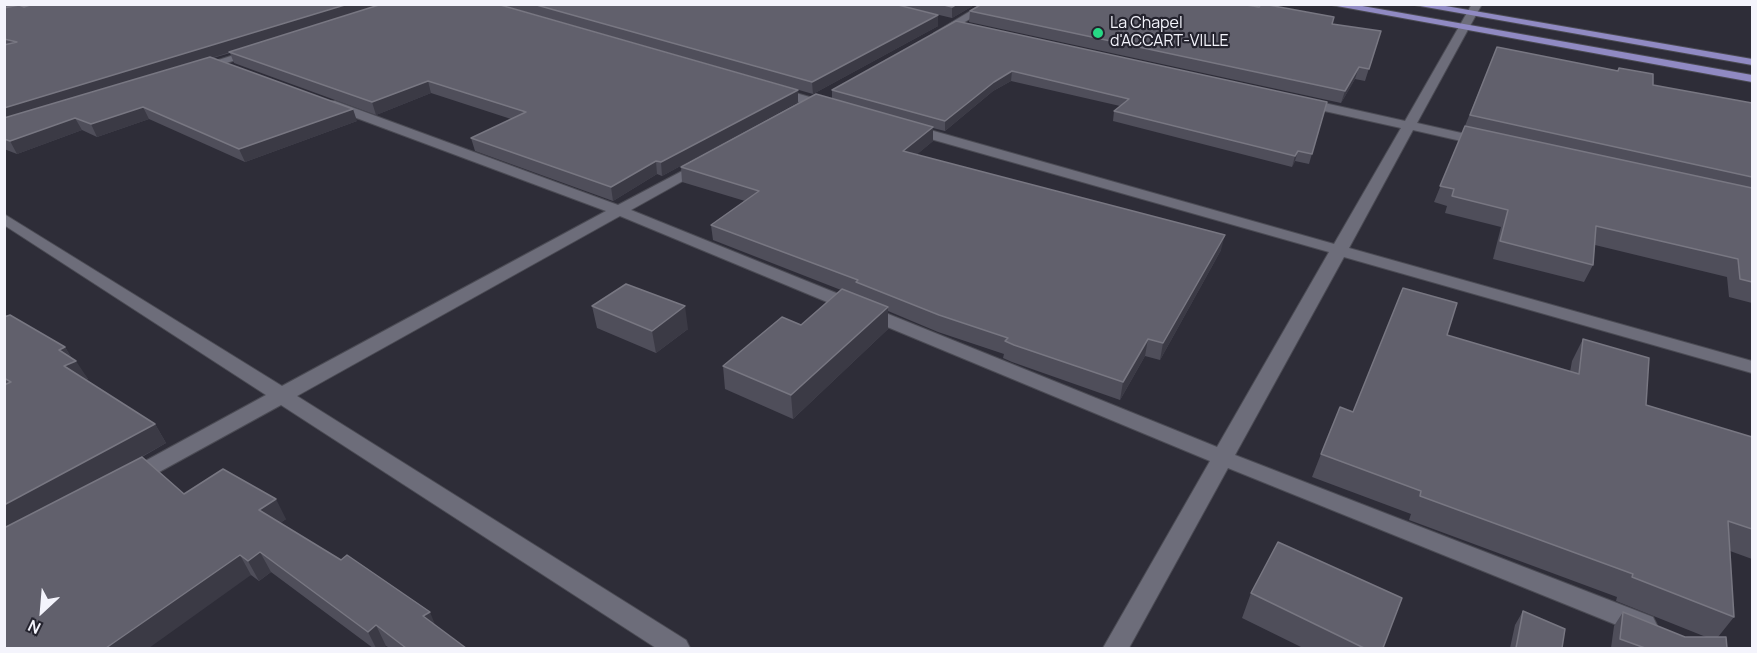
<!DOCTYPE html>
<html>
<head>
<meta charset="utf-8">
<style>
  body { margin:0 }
  #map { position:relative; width:1757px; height:653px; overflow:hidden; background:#2e2d38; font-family:Manrope,sans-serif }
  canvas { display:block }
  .frame { position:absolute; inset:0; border:6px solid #f4f4fc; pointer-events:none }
  .north { position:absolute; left:12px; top:581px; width:60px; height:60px; -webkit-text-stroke:4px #24232e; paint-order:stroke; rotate:206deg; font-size:16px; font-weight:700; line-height:24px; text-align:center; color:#f4f4fc }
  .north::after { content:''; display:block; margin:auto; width:21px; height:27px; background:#f4f4fc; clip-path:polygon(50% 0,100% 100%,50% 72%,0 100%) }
</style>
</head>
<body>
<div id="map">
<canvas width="1757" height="653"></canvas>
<div class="frame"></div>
<div class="north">N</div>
</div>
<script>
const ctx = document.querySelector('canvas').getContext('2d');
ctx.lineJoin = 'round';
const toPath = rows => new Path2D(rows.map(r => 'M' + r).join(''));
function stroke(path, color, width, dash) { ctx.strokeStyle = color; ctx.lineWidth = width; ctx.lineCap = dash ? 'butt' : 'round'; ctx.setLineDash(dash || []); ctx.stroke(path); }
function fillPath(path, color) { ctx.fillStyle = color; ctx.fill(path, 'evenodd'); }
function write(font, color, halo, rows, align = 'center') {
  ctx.font = font + ' Manrope,sans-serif'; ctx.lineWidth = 4.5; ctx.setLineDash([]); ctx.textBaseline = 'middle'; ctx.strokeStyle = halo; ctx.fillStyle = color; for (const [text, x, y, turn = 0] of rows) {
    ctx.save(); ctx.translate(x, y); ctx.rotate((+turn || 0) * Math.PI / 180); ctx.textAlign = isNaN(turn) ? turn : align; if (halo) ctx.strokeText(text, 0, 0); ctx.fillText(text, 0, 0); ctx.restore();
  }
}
const minor = toPath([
  [14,4,34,4,4,13,4,7,14,4],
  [982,4,995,4,943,35,934,33,982,4],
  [1472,4,1482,4,1417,123,1488,139,1490,142,1483,146,1413,130,1349,248,1752,361,1752,373,1344,257,1235,455,1653,617,1657,625,1653,633,1644,636,1228,468,1129,648,1103,648,1210,461,620,216,297,396,686,640,690,648,656,648,281,405,141,482,133,485,125,482,122,477,125,472,266,395,4,225,4,214,282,386,606,211,327,107,327,101,335,101,618,205,703,160,708,161,708,167,631,210,1217,447,1329,252,906,132,904,129,906,126,916,126,1334,244,1401,128,1302,106,1296,102,1302,98,1405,121,1472,4],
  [256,48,262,51,260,53,199,71,193,68,256,48],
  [775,87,834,104,836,107,830,111,771,94,769,91,775,87]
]);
const major = toPath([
  [1326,4,1351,4,1752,75,1752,82,1326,4],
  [1409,4,1434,4,1752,59,1752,65,1409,4]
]);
stroke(minor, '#4b4b54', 2);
stroke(major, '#4b4b54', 2);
fillPath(minor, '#6d6d7a');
fillPath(major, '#908ac3');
fillPath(toPath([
  [498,4,976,4,952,18,914,9,938,15,938,26,813,94],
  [24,7,798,90,798,102,662,176,657,174,613,201,475,151,471,138,511,119,431,93,376,115,234,63,230,53,213,58,357,121,245,162,149,119,97,137,82,130,17,154,4,149,4,8],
  [970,11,1332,24,1381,31,1365,81,1355,79,1341,103,969,22],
  [956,21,1327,102,1309,164,1295,161,1292,167,1113,121,1114,111,1120,106,1011,81,993,91,945,131,933,128,933,141,916,155,1221,250,1160,360,1145,356,1120,400,1012,362,1003,358,1004,354,938,332,888,311,888,329,793,419,725,389,723,366,801,325,841,290,713,240,711,225,745,201,682,182,681,167,832,99,832,90],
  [1497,47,1618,71,1619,68,1653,85,1752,103,1752,102,1752,303,1729,297,1727,277,1595,245,1593,265,1584,282,1493,259,1501,227,1445,213,1447,206,1434,202],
  [592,306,688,329,656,353,597,328],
  [4,317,65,347,71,357,88,379,86,380,155,424,166,443,142,457,184,494,286,519,280,523,435,626,466,648,390,648,386,646,382,648,373,648,271,572,259,581,251,575,4,648],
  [1447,335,1570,372,1572,361,1583,339,1646,405,1752,437,1752,559,1730,551,1734,617,1718,637,1727,648,1611,648,1614,626,1623,612,1685,637,1706,637,1616,601,1617,597,1409,520,1411,514,1312,477,1321,454,1353,412],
  [1251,593,1383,648,1303,648,1242,618],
  [1523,611,1562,648,1510,648,1515,625]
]), '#4f4e5a');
fillPath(toPath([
  [348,4,386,4,4,122,4,108],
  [957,4,976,4,952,18,952,7],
  [938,15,938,26,813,94,812,82],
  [1359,67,1355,79,1341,103,1345,91],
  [1012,71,1011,81,993,91,945,131,945,121,994,82],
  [428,81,431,93,376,115,372,102],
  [798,90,798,102,662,176,661,162],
  [143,107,149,119,97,137,91,124],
  [353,109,357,121,245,162,239,149],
  [75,118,82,130,17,154,10,141],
  [933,127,933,141,903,166,903,151],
  [1298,151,1295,161,1292,167,1295,156],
  [656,161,657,174,613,201,611,187],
  [1225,235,1221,250,1160,360,1163,343],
  [685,306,688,329,656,353,652,331],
  [888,307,888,329,793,419,791,395],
  [1148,339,1145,356,1120,400,1123,382],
  [65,347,74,362,76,361,88,379,76,385,64,366,59,350],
  [155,424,166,443,4,533,4,505],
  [276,499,286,519,270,530,259,510],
  [260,552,271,572,259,581,248,561],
  [240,555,251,575,149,648,106,648],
  [430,612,438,632,423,616],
  [376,625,386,646,382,648,376,648,368,632]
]), '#3b3a45');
const building = toPath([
  [33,4,348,4,4,108,4,45,17,42,4,39,4,8,19,5,24,7,33,4],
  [382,4,497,4,798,90,661,162,656,161,611,187,471,138,526,112,428,81,372,102,229,52,382,4],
  [533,4,894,4,938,15,812,82,533,4],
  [940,4,957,4,952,7,940,4],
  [982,4,1240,4,1259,7,1261,4,1263,4,1334,17,1332,24,1381,31,1369,69,1359,67,1345,91,970,11,982,4],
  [956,21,1327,102,1312,154,1298,151,1295,156,1114,111,1129,99,1012,71,994,82,945,121,832,90,956,21],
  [1497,47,1618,71,1619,68,1653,74,1653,85,1752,103,1752,177,1470,115,1497,47],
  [210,57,353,109,239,149,143,107,91,124,75,118,10,141,4,139,4,118,210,57],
  [816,94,933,127,903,151,1225,235,1163,343,1148,339,1123,382,1014,345,1005,341,1008,338,939,315,856,282,858,280,711,225,759,191,681,167,816,94],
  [1465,126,1752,188,1752,282,1740,279,1738,259,1596,226,1593,265,1500,241,1508,210,1452,196,1454,189,1440,186,1465,126],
  [626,284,685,306,652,331,592,306,626,284],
  [1403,288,1457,303,1447,335,1579,374,1583,339,1649,358,1646,405,1752,437,1752,529,1728,521,1734,617,1632,577,1633,574,1420,496,1421,491,1321,454,1340,407,1353,412,1403,288],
  [842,289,888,307,791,395,723,366,782,317,801,325,842,289],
  [10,315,65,347,59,350,76,361,64,366,155,424,4,505,4,385,11,382,4,378,4,317,10,315],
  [142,457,184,494,223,469,276,499,259,510,341,560,347,555,430,612,423,616,466,648,406,648,376,625,368,632,260,552,248,561,240,555,106,648,4,648,4,528,142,457],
  [1278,542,1402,598,1383,648,1364,648,1251,593,1278,542],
  [1523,611,1565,629,1562,648,1516,648,1523,611],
  [1623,612,1685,637,1726,637,1727,648,1645,648,1620,639,1623,612]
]);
fillPath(building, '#61606c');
stroke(building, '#787782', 1.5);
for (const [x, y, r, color] of [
  [1098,33,6,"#27d885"]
]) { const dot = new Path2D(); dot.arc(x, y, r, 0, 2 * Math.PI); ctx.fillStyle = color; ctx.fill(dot); stroke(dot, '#24232e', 2); }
write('16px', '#f4f4fc', '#24232e', [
  ["La Chapel",1110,24],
  ["d'ACCART-VILLE",1110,42]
], 'left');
</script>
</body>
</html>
